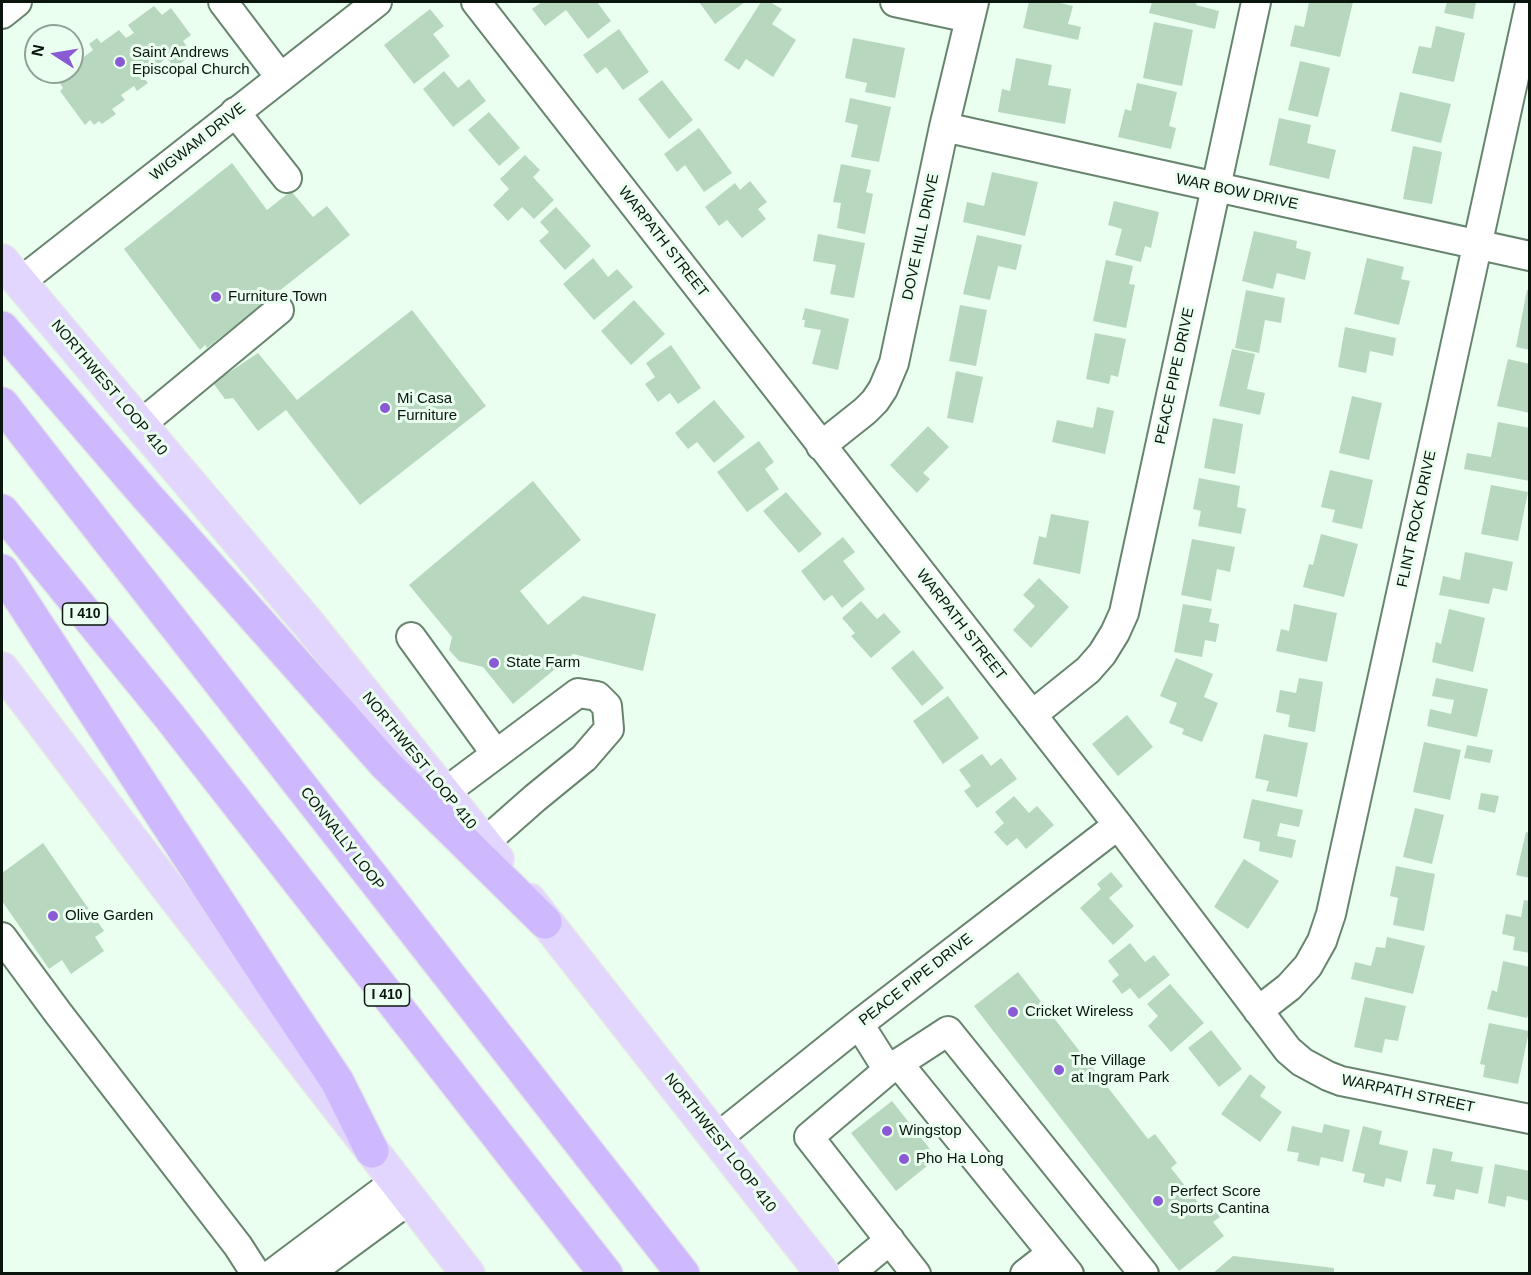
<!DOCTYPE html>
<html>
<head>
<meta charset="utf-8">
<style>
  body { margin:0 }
  #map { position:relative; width:1531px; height:1275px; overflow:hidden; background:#eaffef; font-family:Helvetica,sans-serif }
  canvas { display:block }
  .frame { position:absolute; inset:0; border:3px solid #0a160d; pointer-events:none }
  .north { position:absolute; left:24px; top:24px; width:60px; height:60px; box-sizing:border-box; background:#eaffef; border:2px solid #90a295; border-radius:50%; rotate:282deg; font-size:16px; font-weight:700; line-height:24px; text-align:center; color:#0a160d }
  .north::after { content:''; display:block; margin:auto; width:21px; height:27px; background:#895ad4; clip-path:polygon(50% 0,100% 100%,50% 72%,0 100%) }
</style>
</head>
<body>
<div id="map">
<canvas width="1531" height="1275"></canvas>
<div class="frame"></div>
<div class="north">N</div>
</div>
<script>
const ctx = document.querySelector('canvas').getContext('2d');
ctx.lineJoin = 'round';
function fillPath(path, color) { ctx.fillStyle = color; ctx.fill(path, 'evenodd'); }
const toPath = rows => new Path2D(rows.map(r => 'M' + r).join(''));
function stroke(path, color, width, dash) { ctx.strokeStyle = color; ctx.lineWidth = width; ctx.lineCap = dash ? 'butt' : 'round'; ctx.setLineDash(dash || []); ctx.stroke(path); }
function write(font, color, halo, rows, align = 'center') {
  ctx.font = font + ' Helvetica,sans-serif'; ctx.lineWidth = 6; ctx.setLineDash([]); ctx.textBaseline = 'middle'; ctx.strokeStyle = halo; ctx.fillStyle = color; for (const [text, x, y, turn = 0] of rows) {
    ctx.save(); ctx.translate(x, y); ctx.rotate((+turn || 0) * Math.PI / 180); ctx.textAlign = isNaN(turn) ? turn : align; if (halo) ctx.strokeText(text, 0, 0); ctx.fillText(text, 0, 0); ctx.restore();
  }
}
fillPath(toPath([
  [542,2,597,2,611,21,588,39,566,10,545,26,532,9],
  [699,2,745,2,715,24],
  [761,2,770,2,782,9,772,24,796,40,773,77,746,59,739,70,724,60],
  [1029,2,1056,2,1073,6,1068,24,1081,27,1078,40,1023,28],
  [1152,2,1197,2,1196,5,1219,11,1215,29,1149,13],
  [1309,2,1353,2,1340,57,1290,46,1295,25,1304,27],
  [1447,2,1476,2,1473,19,1444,13],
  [154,6,162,15,171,8,191,35,183,41,192,54,175,68,167,58,142,76,148,83,137,91,134,86,121,95,125,100,112,109,116,114,102,124,99,121,94,125,90,120,85,125,60,91,63,88,59,82,64,78,61,74,64,72,72,72,72,66,93,50,89,44,97,38,101,43,119,30,126,38,134,33,128,25],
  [430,9,444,26,433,34,450,56,414,84,384,45],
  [1154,22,1193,30,1182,86,1143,78],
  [1436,26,1465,33,1454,82,1412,73,1419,46,1431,48],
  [619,29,649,72,623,90,606,67,597,74,583,55],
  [853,38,905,48,895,98,865,92,867,83,845,78],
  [1016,58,1052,65,1048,85,1071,89,1065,124,998,112,1002,89,1010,91],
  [1300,61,1330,68,1318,117,1288,110],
  [444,71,458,88,469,79,486,101,453,127,423,89],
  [662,80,693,120,669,139,638,99],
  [1137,83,1177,92,1169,126,1176,128,1171,149,1118,137,1125,109,1131,111],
  [1400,92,1451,104,1441,143,1391,131],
  [850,98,891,107,879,162,851,157,858,125,845,122],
  [489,112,520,148,499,166,468,130],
  [1279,118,1311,125,1307,143,1336,150,1329,179,1269,165],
  [699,128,732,173,704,192,685,165,677,172,664,154],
  [1413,146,1442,152,1432,204,1403,199],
  [525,155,540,170,533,177,554,200,534,219,522,207,508,221,493,205,509,189,500,179],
  [232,163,267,210,291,191,313,217,327,206,350,235,207,348,205,345,200,350,124,249],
  [841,164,871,170,866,192,873,194,865,234,837,228,841,203,833,202],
  [992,172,1038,182,1025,236,963,222,967,202,984,206],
  [750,181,767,202,758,209,766,219,742,238,727,220,719,226,705,207,735,183,740,190],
  [1114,201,1159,212,1151,248,1145,246,1141,262,1115,255,1122,229,1108,225],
  [556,207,591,246,565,270,539,241,549,232,540,222],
  [1254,231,1297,241,1296,248,1311,252,1305,280,1277,273,1273,289,1242,281],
  [818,234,865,243,854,298,830,294,836,265,813,261],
  [977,235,1022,245,1016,270,998,266,990,300,963,294],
  [593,258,608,277,617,269,633,287,594,320,563,284],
  [1367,258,1404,267,1401,279,1410,281,1399,325,1354,314],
  [1106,260,1133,266,1129,284,1135,285,1126,328,1093,321],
  [1246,290,1285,298,1281,323,1265,320,1259,353,1235,348],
  [1527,290,1530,291,1530,350,1516,347],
  [634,300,665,334,631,365,601,331],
  [960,305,987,310,976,366,949,361],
  [805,308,849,319,838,370,812,364,821,330,804,327,805,320,802,320],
  [412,310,486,406,360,505,286,410,258,431,233,398,225,399,213,383,258,353,297,400],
  [1345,327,1396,338,1393,356,1370,351,1366,373,1338,367],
  [1095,333,1126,339,1118,377,1111,375,1109,384,1086,379],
  [671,345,701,388,678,404,670,393,658,402,645,384,655,377,646,363],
  [1232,349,1255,354,1247,389,1265,393,1260,415,1219,406],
  [1508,359,1530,364,1530,413,1497,406],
  [956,371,983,377,973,423,947,418],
  [1352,396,1382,403,1369,460,1339,453],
  [714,400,745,437,714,463,697,442,688,449,675,433],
  [1097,407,1114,411,1105,454,1052,442,1057,420,1093,428],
  [1213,418,1243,424,1235,474,1204,468],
  [1498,422,1530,428,1530,481,1464,469,1467,453,1491,457],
  [928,426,949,447,923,473,930,479,917,493,890,465],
  [759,441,774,462,765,469,779,489,747,512,717,472],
  [1330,470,1373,480,1362,529,1332,522,1335,510,1321,507],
  [1199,478,1240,486,1237,507,1246,509,1241,534,1198,526,1201,511,1193,509],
  [533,481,581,540,520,591,548,625,583,596,656,614,643,671,573,654,513,704,483,667,459,661,449,650,452,637,409,585],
  [1491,485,1528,492,1518,541,1481,534],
  [786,492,822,534,799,553,763,511],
  [1051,514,1089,521,1080,574,1033,564,1039,536,1046,538],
  [1321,534,1358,544,1344,597,1303,587,1309,564,1313,565],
  [843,537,855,552,843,561,865,589,842,608,832,595,824,601,801,571],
  [1192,539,1235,547,1230,572,1217,569,1211,601,1181,595],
  [1465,552,1513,562,1507,591,1493,588,1489,604,1439,595,1443,576,1460,580],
  [1039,578,1069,607,1031,648,1013,630,1035,606,1023,595],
  [861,601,877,619,884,613,901,632,871,658,851,636,855,633,842,618],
  [1183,604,1212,609,1209,622,1219,624,1216,642,1205,640,1202,657,1174,652],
  [1294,604,1337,613,1327,662,1276,651,1281,629,1289,631],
  [1449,609,1485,618,1473,672,1432,662,1436,642,1441,644],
  [913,650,944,688,922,706,891,668],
  [1176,658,1213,674,1204,697,1218,703,1202,742,1182,734,1184,729,1169,723,1177,703,1160,696],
  [1299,678,1323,682,1315,732,1288,727,1290,715,1276,712,1280,690,1296,693],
  [1436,678,1488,689,1477,737,1427,726,1430,709,1451,714,1454,700,1432,696],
  [948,696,979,738,943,764,913,721],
  [1127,715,1153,747,1118,776,1092,744],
  [1264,734,1308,743,1297,797,1266,791,1269,781,1255,778],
  [1424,742,1461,750,1450,800,1413,792],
  [1467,745,1493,750,1490,763,1464,758],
  [982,754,991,766,1001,758,1017,779,977,808,964,791,971,786,959,770],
  [1481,793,1499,796,1495,813,1478,809],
  [1014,796,1029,813,1037,806,1054,825,1026,849,1017,838,1007,846,994,832,1004,823,995,812],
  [1252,799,1303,810,1299,827,1280,823,1277,836,1296,840,1292,858,1259,851,1260,842,1243,838],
  [1415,808,1444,815,1432,864,1403,857],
  [1526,832,1530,833,1530,878,1516,875],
  [43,843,104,931,95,937,104,951,71,974,62,960,49,969,2,901,2,873],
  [1244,859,1279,881,1248,929,1214,907],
  [1396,866,1435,874,1424,931,1393,925,1398,898,1390,896],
  [1111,872,1123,886,1109,898,1134,926,1113,945,1080,908,1101,889,1097,884],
  [1524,900,1530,901,1530,953,1513,950,1515,937,1502,934,1506,914,1521,917],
  [1387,937,1425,946,1413,994,1351,979,1355,962,1371,966,1376,947,1385,948],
  [1130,943,1145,962,1154,955,1170,975,1139,999,1130,988,1122,994,1112,981,1119,975,1108,961],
  [1503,961,1530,967,1530,1007,1527,1018,1487,1009,1492,990,1497,992],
  [1018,972,1148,1139,1155,1134,1177,1163,1171,1168,1205,1211,1212,1206,1220,1217,1213,1222,1224,1236,1179,1271,974,1006],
  [1170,984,1204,1023,1171,1052,1148,1026,1158,1016,1147,1004],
  [1365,997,1406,1006,1398,1041,1385,1039,1382,1053,1354,1047],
  [1489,1023,1529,1031,1518,1084,1483,1077,1485,1065,1480,1064],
  [1211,1030,1242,1069,1219,1087,1188,1048],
  [1250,1074,1266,1087,1260,1096,1282,1112,1260,1142,1221,1114],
  [892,1101,937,1158,896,1191,851,1133],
  [1324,1124,1350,1130,1343,1162,1321,1157,1319,1166,1297,1161,1299,1153,1287,1151,1292,1126,1322,1133],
  [1363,1126,1382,1131,1379,1144,1408,1151,1401,1182,1386,1178,1384,1187,1363,1182,1365,1174,1352,1171],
  [1433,1148,1453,1152,1451,1161,1483,1167,1478,1194,1456,1189,1454,1200,1433,1196,1436,1185,1426,1184],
  [1495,1164,1530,1171,1530,1201,1507,1196,1505,1207,1488,1203],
  [1233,1256,1334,1268,1334,1274,1212,1274]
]), '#b7d8be');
const minor = toPath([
  [223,2,280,77],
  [476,2,1118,825,1288,1050,1302,1062,1328,1076,1341,1081,1530,1119],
  [895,2,970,18],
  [2,14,17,2],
  [235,112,287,178],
  [944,127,1530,256],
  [20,282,377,2],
  [140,425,279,310],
  [821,446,865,411,875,401,883,389,894,363,944,127,974,2],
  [411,637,496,754],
  [1032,715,1088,670,1102,654,1115,633,1124,613,1256,2],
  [444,793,578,693,597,696,607,706,609,729,584,758,535,798,484,843],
  [2,937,58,1013,238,1246,256,1274],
  [1258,1011,1289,987,1308,966,1322,941,1331,914,1530,4],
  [859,1024,888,1070,948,1031,1144,1274],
  [898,1063,1069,1274],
  [888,1070,809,1137,916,1274],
  [717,1138,859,1024,1118,825],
  [272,1274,396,1181],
  [308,1274,410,1199],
  [849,1274,890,1240],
  [1025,1274,1052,1253]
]);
const major = toPath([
  [2,261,307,622,497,859],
  [2,669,168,888,468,1274],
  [529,900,823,1274]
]);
const highway = toPath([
  [2,328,144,493,385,764,545,922],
  [2,404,683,1274],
  [2,511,169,716,606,1274],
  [2,571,276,990,337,1081,372,1151]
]);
stroke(minor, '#67856e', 32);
stroke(major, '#e6e8e7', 36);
stroke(highway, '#e6e8e7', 36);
stroke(minor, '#fff', 28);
stroke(major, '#e2d5fe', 33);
stroke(highway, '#ceb9fe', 33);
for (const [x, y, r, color] of [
  [120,62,6,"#895ad4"],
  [216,297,6,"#895ad4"],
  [385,408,6,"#895ad4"],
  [494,663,6,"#895ad4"],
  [53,916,6,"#895ad4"],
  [1013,1012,6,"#895ad4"],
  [1059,1070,6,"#895ad4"],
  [887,1131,6,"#895ad4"],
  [904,1159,6,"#895ad4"],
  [1158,1201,6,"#895ad4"]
]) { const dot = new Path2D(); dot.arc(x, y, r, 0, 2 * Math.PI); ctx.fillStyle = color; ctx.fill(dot); stroke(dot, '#eaffef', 2); }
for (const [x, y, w] of [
  [85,614,45],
  [387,995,45]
]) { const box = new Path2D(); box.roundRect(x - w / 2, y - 11, w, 22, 4.5); ctx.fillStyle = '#eaffef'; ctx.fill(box); stroke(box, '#0a160d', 1.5); }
write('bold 14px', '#0a160d', null, [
  ["I 410",85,614],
  ["I 410",387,995]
]);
write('15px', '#0a160d', '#eaffef', [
  ["Saint Andrews",132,53],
  ["Episcopal Church",132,70],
  ["Furniture Town",228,297],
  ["Mi Casa",397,399],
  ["Furniture",397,416],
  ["State Farm",506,663],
  ["Olive Garden",65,916],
  ["Cricket Wireless",1025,1012],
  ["The Village",1071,1061],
  ["at Ingram Park",1071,1078],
  ["Wingstop",899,1131],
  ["Pho Ha Long",916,1159],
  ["Perfect Score",1170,1192],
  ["Sports Cantina",1170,1209]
], 'left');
write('15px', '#0a160d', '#eaffef', [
  ["WIGWAM DRIVE",198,142,-38],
  ["WAR BOW DRIVE",1237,192,12],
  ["DOVE HILL DRIVE",921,237,-78],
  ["WARPATH STREET",663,242,52],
  ["PEACE PIPE DRIVE",1175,376,-78],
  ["NORTHWEST LOOP 410",109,388,50],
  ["FLINT ROCK DRIVE",1417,519,-78],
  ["WARPATH STREET",961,625,52],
  ["NORTHWEST LOOP 410",419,761,51],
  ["CONNALLY LOOP",342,839,52],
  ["PEACE PIPE DRIVE",916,980,-38],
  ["WARPATH STREET",1408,1094,12],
  ["NORTHWEST LOOP 410",720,1143,52]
]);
</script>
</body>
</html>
